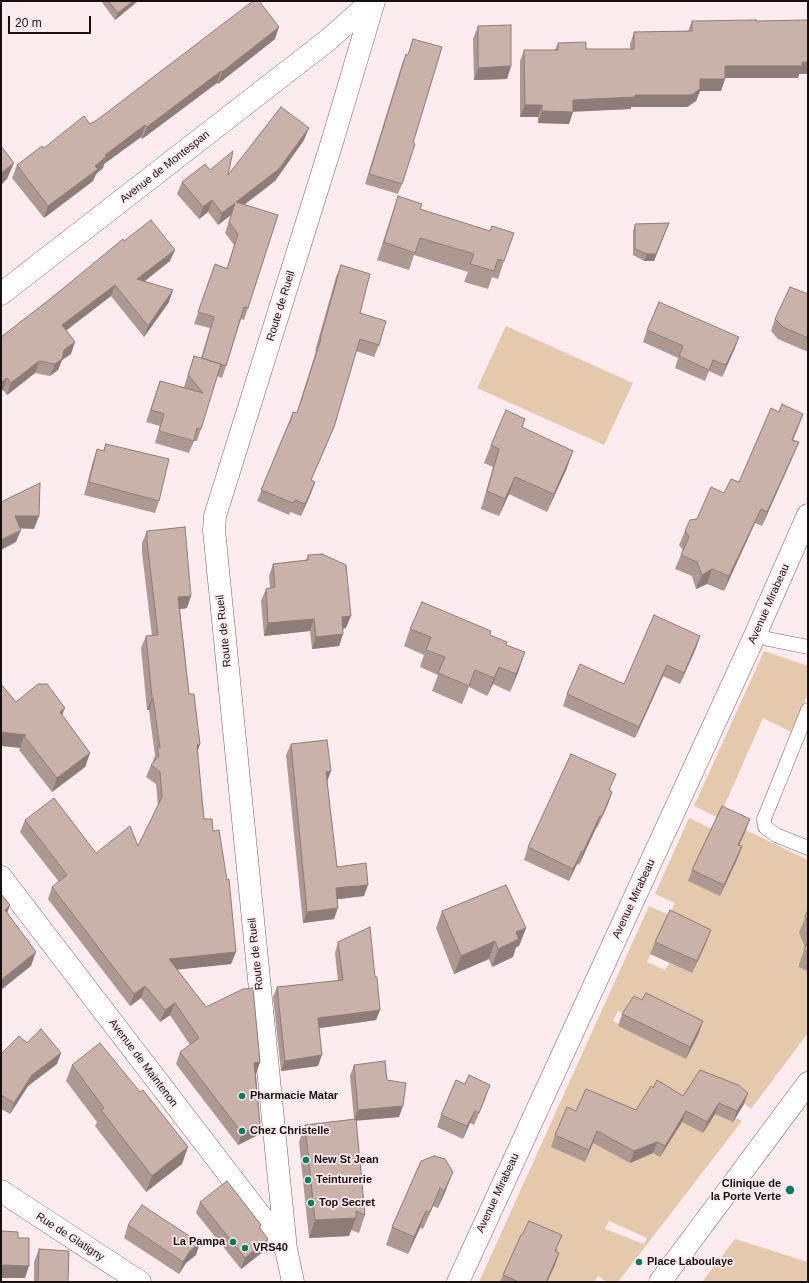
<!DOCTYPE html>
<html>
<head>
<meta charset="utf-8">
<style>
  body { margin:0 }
  #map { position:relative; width:809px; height:1283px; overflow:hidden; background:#fcecef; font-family:Arial,sans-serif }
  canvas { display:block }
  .frame { position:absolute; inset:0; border:2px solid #180f11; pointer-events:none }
  .scale { position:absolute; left:8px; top:16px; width:83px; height:18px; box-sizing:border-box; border:2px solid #180f11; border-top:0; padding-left:5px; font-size:12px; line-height:14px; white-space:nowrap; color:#180f11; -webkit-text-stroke:3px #fcecef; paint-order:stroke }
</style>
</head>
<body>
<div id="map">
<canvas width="809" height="1283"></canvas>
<div class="frame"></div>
<div class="scale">20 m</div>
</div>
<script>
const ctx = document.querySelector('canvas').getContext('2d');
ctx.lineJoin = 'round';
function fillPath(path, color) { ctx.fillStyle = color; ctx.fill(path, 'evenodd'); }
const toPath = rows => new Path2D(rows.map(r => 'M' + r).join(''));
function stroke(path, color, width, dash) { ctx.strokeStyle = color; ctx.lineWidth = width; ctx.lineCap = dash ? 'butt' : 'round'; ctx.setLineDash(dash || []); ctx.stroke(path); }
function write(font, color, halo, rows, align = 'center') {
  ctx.font = font + ' Arial,sans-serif'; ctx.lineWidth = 3.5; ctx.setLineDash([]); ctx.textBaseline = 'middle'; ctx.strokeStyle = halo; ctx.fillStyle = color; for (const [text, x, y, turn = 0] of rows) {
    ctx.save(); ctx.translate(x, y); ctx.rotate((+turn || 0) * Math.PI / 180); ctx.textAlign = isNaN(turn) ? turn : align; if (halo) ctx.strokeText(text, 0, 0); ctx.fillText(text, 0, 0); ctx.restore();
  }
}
fillPath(toPath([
  [506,326,633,383,604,445,477,388],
  [764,651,808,666,808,694,791,732,763,718,719,818,694,806],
  [689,818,740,842,746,830,808,860,808,945,797,967,808,972,808,1033,751,1109,734,1096,736,1118,742,1121,618,1282,607,1282,598,1276,594,1282,479,1282,649,906,669,915,675,903,655,894],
  [661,931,692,973,669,963,665,970,647,962],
  [618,1011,624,1014,681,1022,700,1031,686,1059,613,1021],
  [609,1221,647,1238,644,1244,605,1229],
  [735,1239,808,1262,808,1282,702,1282]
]), '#e4c9ad');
const service = toPath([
  [756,633,768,639,808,647],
  [808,710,764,819,765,827,776,835,808,848]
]);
const minor = toPath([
  [1,294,328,40,372,1],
  [1,877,286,1249],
  [293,1282,286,1249,214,530,215,516,333,139,374,1]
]);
const tertiary = toPath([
  [1,1191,140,1282],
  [458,1282,756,633,808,515],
  [660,1282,808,1083]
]);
stroke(service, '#7a6369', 15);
stroke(minor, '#7a6369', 23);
stroke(tertiary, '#7a6369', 23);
stroke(service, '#fff', 14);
stroke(minor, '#fff', 22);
stroke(tertiary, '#fff', 22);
fillPath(toPath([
  [101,1,138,1,115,20],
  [692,21,756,21,799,74,798,78,725,78,721,91,700,91,696,101,687,107,631,107,631,109,573,111,569,124,538,123,538,117,520,117,520,61,524,50,555,50,558,43,586,49,630,49,630,44,634,32,688,31],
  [478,26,511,66,507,79,474,80,473,39],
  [275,39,218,84,217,83,142,139,141,137,104,164,103,168,96,174,93,181,44,218,12,178,17,165,44,148,90,124],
  [413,39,413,143,402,184,398,194,365,184,402,64,406,54,408,55],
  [304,140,275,181,244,205,248,308,244,320,241,319,226,366,222,378,217,376,201,429,197,441,194,441,189,453,155,443,160,426,146,422,160,381,184,388,184,387,190,368,194,356,201,358,210,328,194,324,215,264,227,268,234,245,225,233,231,215,218,225,208,212,199,219,177,194,182,182,210,170,228,175],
  [398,196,504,261,498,279,492,277,488,289,464,282,468,272,414,255,409,270,377,260,392,214],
  [669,223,654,261,644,261,633,255,633,231,635,224],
  [124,241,170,261,145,281,169,302,144,337,111,296,66,330,71,354,62,360,58,370,50,376,35,373,7,395,3,390,1,391,1,337],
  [341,265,360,313,379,345,374,357,356,351,329,439,311,480,315,482,311,493,301,516,290,512,289,515,257,501,293,412,297,412,316,351,315,351,336,277],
  [808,294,808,352,778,339,771,331,775,319],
  [647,330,735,348,722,377,709,371,705,381,675,368,678,358,643,342],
  [779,412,803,414,793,440,799,442,793,456,762,526,755,523,724,591,707,584,696,589,692,576,675,569,683,550,679,545,685,531,724,493,739,482],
  [522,427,567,468,547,512,509,494,499,516,481,509,493,467,484,463,491,445],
  [106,444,159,501,155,513,84,495,93,461,97,449,103,451],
  [147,531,187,608,180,609,189,694,200,744,197,751,204,819,213,831,236,952,231,964,177,969,206,1007,260,1062,256,1074,260,1124,256,1136,238,1145,176,1064,180,1052,190,1045,170,1015,160,1022,141,998,130,1006,48,899,52,887,59,882,20,832,25,820,96,853,138,846,158,806,156,784,146,777,151,765,153,762,153,760,155,756,149,710,147,710,141,648,146,636,152,636,142,553,142,543],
  [308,555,346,628,343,629,343,634,339,646,312,649,310,631,264,636,261,601,266,589,270,588,269,576,273,564,306,560],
  [410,629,490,635,506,645,519,670,510,692,493,684,487,696,469,687,462,704,432,691,438,675,420,667,424,655,404,646],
  [700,636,696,648,680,684,663,676,635,738,563,706,567,694,624,684],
  [16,702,62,715,90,753,85,767,52,792,19,750,20,748],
  [291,744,327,782,337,867,364,896,337,899,334,919,303,923,286,755],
  [611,787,610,790,612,792,608,804,597,828,596,828,579,865,577,864,569,881,524,860,528,847],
  [746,830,739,845,742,846,738,857,720,896,688,881,692,870],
  [808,910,808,972,798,967,805,947,799,933],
  [442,911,526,928,519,946,516,947,513,957,492,967,489,959,454,974,436,928],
  [338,942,375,977,380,1010,376,1020,319,1028,318,1066,281,1071,273,997,277,987,338,981,335,953],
  [655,942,706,943,692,973,650,954],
  [642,1000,699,1033,686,1059,618,1026,622,1014],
  [27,1043,61,1053,57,1064,28,1086,10,1114,1,1109,1,1054],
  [72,1065,182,1164,146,1192,95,1126,97,1122,66,1081],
  [354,1065,387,1080,399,1117,356,1120,365,1215,359,1233,351,1230,349,1236,309,1238,299,1142,305,1125,354,1119,350,1076],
  [465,1084,486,1097,474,1125,470,1123,463,1139,437,1127,441,1115],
  [653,1088,683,1096,744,1104,733,1122,715,1114,703,1133,682,1122,660,1157,653,1153,630,1163,593,1143,585,1162,551,1147,555,1135,576,1111,636,1110],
  [421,1161,446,1190,438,1208,433,1206,423,1229,420,1228,408,1254,386,1245,392,1227],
  [200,1202,261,1225,260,1228,268,1239,264,1251,241,1269,196,1213],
  [128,1225,196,1255,186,1263,179,1274,124,1238],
  [558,1248,556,1252,559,1253,555,1265,547,1282,500,1282,503,1275],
  [39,1249,68,1282,34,1282,34,1262]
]), '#ae9892');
fillPath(toPath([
  [133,1,138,1,115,20,118,13],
  [279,27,275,39,218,84,222,72],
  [808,62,808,74,799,74,798,78,720,78,725,66],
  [511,66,507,79,474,80,478,68],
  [221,71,217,83,142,139,147,127],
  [700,79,725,79,721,91,700,91,696,101,687,107,631,107,631,109,569,112,573,100,635,95],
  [525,105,542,105,538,117,520,117],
  [542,111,573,112,569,124,538,123],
  [145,125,141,137,104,164,103,168,96,174,93,181,44,218,48,206,95,166,105,155],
  [309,128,304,140,275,181,232,214,236,202],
  [14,163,7,179,1,185,1,173],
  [212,200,208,212,199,219,203,207],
  [235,203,231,215,218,225,222,213],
  [669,223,654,261,644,261,647,254],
  [175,250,170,261,133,290,137,279],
  [115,285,111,296,58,337,62,325],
  [173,290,169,302,144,337,148,326],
  [739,337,735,348,722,377,726,365],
  [75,342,71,354,62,360,58,370,50,376,55,364,64,350],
  [39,361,35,373,7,395,11,383],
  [7,378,3,390,1,391,1,383],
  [803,414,798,428,787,454,792,440],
  [334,427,329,439,306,492,311,480],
  [799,442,793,456,762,526,767,512],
  [573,451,567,468,547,512,554,494],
  [515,477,509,494,499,516,505,499],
  [315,482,311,493,301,516,305,504],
  [761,509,755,523,724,591,729,576],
  [15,516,39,516,34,529,11,528],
  [21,530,16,542,1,550,1,540],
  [712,569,707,584,696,589,702,575],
  [191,596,187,608,174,610,178,597],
  [351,616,346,628,337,629,342,617],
  [314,619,310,631,264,636,268,623],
  [343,634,339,646,312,649,316,637],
  [700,636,696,648,680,684,684,673],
  [525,652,519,670,510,692,516,674],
  [667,665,663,676,635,738,639,727],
  [499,667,493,684,487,696,494,678],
  [152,698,153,698,149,710,147,710],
  [65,708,60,721,60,712],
  [1,732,26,735,24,736,20,748,1,746],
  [200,744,196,756,197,745],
  [90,753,85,767,52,792,57,778],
  [331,771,327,782,326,772],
  [612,792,608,804,597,828],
  [600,816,596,828,579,865,583,852],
  [750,819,746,830,734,856,738,845],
  [742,846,738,857,720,896,724,885],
  [582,851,577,864,569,881,573,869],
  [368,885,364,896,332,900,336,888],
  [10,905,5,919,5,910],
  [338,908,334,919,303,923,307,912],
  [526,928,519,946,516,947,513,957,492,967,498,949,516,932],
  [711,930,706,943,692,973,697,961],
  [495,941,489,959,454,974,461,956],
  [36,952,31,966,1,990,1,980],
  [236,952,231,964,165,971,169,959],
  [145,986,141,998,130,1006,134,994],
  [175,1003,170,1015,160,1022,165,1010],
  [380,1010,376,1020,314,1029,318,1018],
  [703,1021,699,1033,686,1059,690,1047],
  [61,1053,57,1064,28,1086,10,1114,14,1103,32,1075],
  [322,1055,318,1066,281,1071,285,1061],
  [260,1062,256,1074,250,1075,254,1063],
  [748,1093,744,1104,733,1122,737,1111],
  [719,1103,715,1114,703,1133,707,1122],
  [403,1106,399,1117,354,1121,358,1110],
  [475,1111,470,1123,463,1139,467,1126],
  [686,1111,682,1122,660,1157,665,1146],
  [260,1124,256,1136,238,1145,242,1133],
  [597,1131,593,1143,585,1162,589,1150],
  [657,1142,653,1153,630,1163,634,1151],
  [188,1147,182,1164,146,1192,152,1176],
  [453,1172,446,1190,438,1208,444,1191],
  [440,1188,433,1206,423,1229,430,1212],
  [426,1211,420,1228,408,1254,414,1237],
  [356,1218,349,1236,309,1238,315,1220],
  [268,1239,264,1251,241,1269,245,1258],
  [200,1243,196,1255,186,1263,179,1274,183,1262,190,1251],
  [559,1253,555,1265,547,1282,546,1282],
  [1,1265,29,1266,25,1278,1,1278]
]), '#8d7c77');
const building = toPath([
  [108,1,133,1,118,13,108,1],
  [253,1,259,1,279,27,222,72,221,71,147,127,145,125,105,155,107,156,95,166,98,169,48,206,17,165,42,146,44,148,84,116,90,124,97,120,253,1],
  [756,20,756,21,808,20,808,62,802,62,802,66,725,66,725,79,700,79,700,89,692,95,635,95,635,97,573,100,573,112,542,111,542,105,525,105,524,50,558,50,558,43,586,42,586,49,634,49,634,32,692,31,692,21,756,20],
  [511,25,511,66,478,68,478,26,511,25],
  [413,39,442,47,413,143,415,144,402,184,369,174,406,54,408,55,413,39],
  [281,107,309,128,279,169,236,202,278,215,248,308,244,307,226,366,202,358,214,317,198,312,215,264,227,269,238,234,229,222,235,203,222,213,212,200,203,207,182,182,205,164,210,170,233,151,228,175,281,107],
  [1,146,14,163,1,173,1,146],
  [398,196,422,204,420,209,490,231,492,226,514,233,504,261,498,259,494,271,470,264,474,254,420,238,415,253,384,242,398,196],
  [151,220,175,250,137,279,173,290,148,326,115,285,62,325,75,342,64,350,62,359,55,364,39,361,11,383,7,378,1,383,1,337,49,300,123,239,124,241,151,220],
  [669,223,656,254,647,254,635,249,635,224,669,223],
  [341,265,370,274,360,313,386,321,379,345,360,339,334,427,311,480,315,482,305,504,295,500,293,503,261,490,289,423,290,423,293,412,297,413,321,339,320,339,341,265],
  [790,287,808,294,808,338,783,327,775,319,790,287],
  [659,302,739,337,726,365,713,360,709,370,679,356,683,346,647,330,659,302],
  [194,356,221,364,201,429,197,428,194,441,159,431,164,414,151,410,160,381,203,393,188,375,194,356],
  [782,404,803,414,792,440,799,442,767,512,761,509,729,576,712,569,702,575,697,562,681,555,689,537,685,531,690,520,697,519,711,487,724,493,731,479,739,482,771,408,779,412,782,404],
  [506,410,525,419,522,427,573,451,554,494,515,477,505,499,487,491,499,449,491,445,506,410],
  [106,444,169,459,159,501,89,482,97,449,104,451,106,444],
  [40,483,39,516,15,516,21,530,1,540,1,502,40,483],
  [185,527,191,596,178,597,189,694,194,694,200,744,197,745,204,819,212,819,213,831,219,830,227,880,229,879,236,952,169,959,206,1007,243,989,253,988,260,1062,254,1063,260,1124,242,1133,180,1052,199,1038,175,1003,165,1010,145,986,134,994,52,887,67,875,25,820,54,798,96,853,130,826,138,846,162,797,160,772,151,765,159,756,157,748,160,748,153,698,152,698,146,636,158,635,147,541,147,531,185,527],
  [322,554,346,565,351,616,342,617,343,634,316,637,314,619,268,623,266,589,275,587,273,564,308,560,308,555,322,554],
  [422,602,491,631,490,635,507,642,506,645,525,652,516,674,499,667,494,678,475,670,469,686,438,673,445,657,426,650,431,637,410,629,422,602],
  [654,615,700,636,684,673,667,665,639,727,567,694,580,664,624,684,654,615],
  [1,684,16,702,38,684,47,684,65,708,60,712,90,753,57,778,24,736,26,735,1,732,1,684],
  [327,740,331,771,326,772,337,867,366,863,368,885,336,888,338,908,307,912,291,744,327,740],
  [571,754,616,774,609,790,612,792,602,816,600,816,583,852,582,851,573,869,528,847,571,754],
  [722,806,750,819,738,845,742,846,724,885,692,870,722,806],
  [506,885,526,928,516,932,519,939,498,949,495,941,461,956,442,911,506,885],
  [1,894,10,905,5,910,36,952,1,980,1,894],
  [670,910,711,930,697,961,655,942,670,910],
  [808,910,808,922,805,916,808,910],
  [370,927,375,977,377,977,380,1010,318,1018,322,1055,285,1061,277,987,343,980,338,942,370,927],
  [808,941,808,952,804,950,808,941],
  [646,993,703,1021,690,1047,622,1014,634,996,642,1000,646,993],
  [41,1029,61,1053,32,1075,14,1103,1,1095,1,1054,19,1036,27,1043,41,1029],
  [100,1043,140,1092,143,1090,188,1147,152,1176,101,1110,104,1108,72,1065,100,1043],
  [385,1061,387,1080,406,1083,403,1106,358,1110,354,1065,385,1061],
  [700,1070,738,1085,748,1093,737,1111,719,1103,707,1122,686,1111,665,1146,657,1142,634,1151,597,1131,589,1150,555,1135,567,1107,576,1111,586,1089,636,1110,651,1086,653,1088,657,1080,683,1096,700,1070],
  [469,1075,490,1085,479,1113,475,1111,467,1126,441,1115,456,1080,465,1084,469,1075],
  [356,1119,365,1215,356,1211,356,1218,315,1220,305,1125,356,1119],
  [434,1156,445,1159,453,1172,444,1191,440,1188,430,1212,426,1211,414,1237,392,1227,421,1161,434,1156],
  [227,1181,261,1225,259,1227,268,1239,245,1258,200,1202,227,1181],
  [142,1205,200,1243,190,1251,183,1262,128,1225,142,1205],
  [529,1221,562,1235,555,1251,559,1253,546,1282,519,1282,503,1275,521,1235,522,1235,529,1221],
  [1,1231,18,1232,18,1238,29,1238,29,1266,1,1265,1,1231],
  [39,1249,69,1251,68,1282,38,1282,39,1249]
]);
fillPath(building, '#cab1aa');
stroke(building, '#8d7c77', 1);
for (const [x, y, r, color] of [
  [242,1096,4,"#017d5c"],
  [242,1131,4,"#017d5c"],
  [306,1160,4,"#017d5c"],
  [308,1180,4,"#017d5c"],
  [790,1190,5,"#017d5c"],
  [311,1203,4,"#017d5c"],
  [233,1242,4,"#017d5c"],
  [245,1248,4,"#017d5c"],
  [639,1262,4,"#017d5c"]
]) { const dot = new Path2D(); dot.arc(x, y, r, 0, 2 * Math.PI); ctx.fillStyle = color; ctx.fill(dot); stroke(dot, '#fcecef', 1.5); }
write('11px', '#180f11', '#fcecef', [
  ["Avenue de Montespan",165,167,-38],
  ["Route de Rueil",281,306,-73],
  ["Avenue Mirabeau",769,604,-66],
  ["Route de Rueil",224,631,-96],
  ["Avenue Mirabeau",634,899,-65],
  ["Route de Rueil",256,954,-96],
  ["Avenue de Maintenon",143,1063,53],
  ["Avenue Mirabeau",498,1193,-65],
  ["Rue de Glatigny",70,1237,33]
]);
write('bold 11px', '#180f11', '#fcecef', [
  ["Pharmacie Matar",250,1096],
  ["Chez Christelle",250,1131],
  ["New St Jean",314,1160],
  ["Teinturerie",316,1180],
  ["Clinique de",781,1184,"right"],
  ["la Porte Verte",781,1197,"right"],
  ["Top Secret",319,1203],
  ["La Pampa",225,1242,"right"],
  ["VRS40",253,1248],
  ["Place Laboulaye",647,1262]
], 'left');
</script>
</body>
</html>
